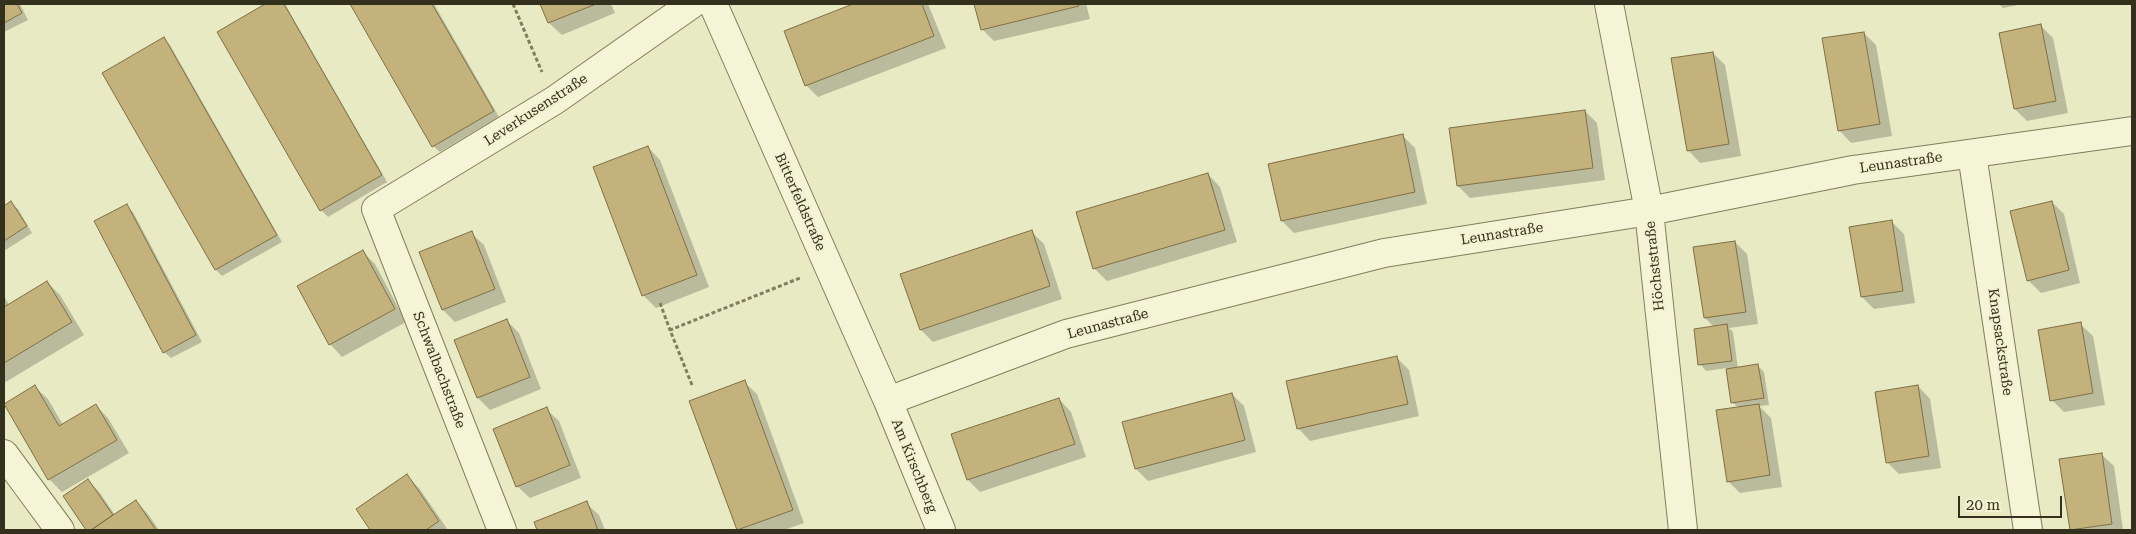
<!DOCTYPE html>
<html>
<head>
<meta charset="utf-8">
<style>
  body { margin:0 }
  #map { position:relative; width:2136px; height:534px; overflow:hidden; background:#e8eac3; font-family:"Roboto Serif",serif }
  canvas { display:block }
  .frame { position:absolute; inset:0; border:5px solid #34301e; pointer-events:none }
  .scale { position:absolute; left:1958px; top:496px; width:104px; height:22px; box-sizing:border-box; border:2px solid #34301e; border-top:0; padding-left:6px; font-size:15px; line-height:18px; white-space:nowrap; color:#34301e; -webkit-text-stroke:4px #f1f2d2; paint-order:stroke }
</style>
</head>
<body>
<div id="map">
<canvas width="2136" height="534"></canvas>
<div class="frame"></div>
<div class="scale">20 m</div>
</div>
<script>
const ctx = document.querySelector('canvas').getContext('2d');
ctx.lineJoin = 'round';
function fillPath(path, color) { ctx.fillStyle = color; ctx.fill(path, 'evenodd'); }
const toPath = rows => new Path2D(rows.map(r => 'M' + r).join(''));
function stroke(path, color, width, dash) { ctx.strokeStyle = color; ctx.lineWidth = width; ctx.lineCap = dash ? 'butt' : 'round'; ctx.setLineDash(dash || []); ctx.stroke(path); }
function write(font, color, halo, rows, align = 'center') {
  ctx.font = font + ' "Roboto Serif",serif'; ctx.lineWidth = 4.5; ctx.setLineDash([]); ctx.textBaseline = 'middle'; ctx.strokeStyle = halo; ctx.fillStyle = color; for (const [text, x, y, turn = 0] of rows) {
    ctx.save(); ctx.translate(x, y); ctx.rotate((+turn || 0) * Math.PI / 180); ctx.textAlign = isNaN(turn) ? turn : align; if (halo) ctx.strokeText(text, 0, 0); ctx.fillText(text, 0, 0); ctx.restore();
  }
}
fillPath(toPath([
  [4,4,20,4,28,20,4,32],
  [267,4,285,4,387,182,328,217,321,210,218,32],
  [352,4,434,4,499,117,440,152,433,146],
  [542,4,611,4,615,13,562,35,549,23],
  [857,4,928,4,946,48,818,97,806,85,785,31],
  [975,4,1086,4,1090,19,994,41,982,29],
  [1999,4,2023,4,2003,8],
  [2041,26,2053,38,2068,113,2027,121,2015,109],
  [1864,33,1876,45,1892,136,1851,143,1839,130],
  [164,38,170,45,282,242,222,276,216,270,103,73],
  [1713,53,1725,65,1741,156,1700,163,1688,150],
  [1585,111,1597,123,1605,180,1470,198,1458,186],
  [1402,135,1415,148,1427,204,1294,233,1282,221,1270,165],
  [648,147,660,160,709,287,656,308,644,296,595,168],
  [1208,174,1220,187,1237,242,1107,281,1094,268],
  [2052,202,2064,214,2080,283,2041,293,2028,280],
  [11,203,18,209,32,233,4,251,4,207],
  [126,206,133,212,202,342,171,358,164,352],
  [1891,221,1904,234,1915,303,1874,309,1862,297],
  [1031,231,1044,244,1062,299,933,342,921,330],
  [471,233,484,245,506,302,455,322,443,310,420,253],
  [1735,242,1747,254,1758,324,1729,328,1733,332,1738,369,1758,366,1764,372,1769,405,1759,406,1771,418,1782,487,1740,493,1728,481,1739,408,1732,402,1727,368,1706,371,1700,364,1714,327,1705,318],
  [363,252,375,264,406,322,342,357,330,344],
  [47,282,60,295,84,335,4,383,4,296,9,305],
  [506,320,519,333,541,389,490,410,478,398,456,341],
  [2080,324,2093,336,2105,405,2064,412,2052,400],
  [1397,358,1409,370,1419,416,1310,441,1298,428],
  [744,382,757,394,804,523,784,530,739,530,691,402],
  [1918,386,1930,399,1941,468,1899,474,1887,462],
  [35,387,48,399,63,425,96,406,108,418,129,453,62,492,49,479,5,404],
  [1232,394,1244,406,1256,452,1148,481,1136,469],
  [1059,399,1071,412,1086,457,980,492,968,480],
  [546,409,559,421,581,478,530,498,517,486],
  [2101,454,2114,466,2123,530,2072,530],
  [407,476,419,488,448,530,371,530,357,509],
  [88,480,100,493,115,515,136,501,148,514,159,530,88,530,65,496],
  [586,503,599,515,605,530,538,530,535,523]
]), '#0003');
const building = toPath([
  [4,4,17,4,22,13,4,23,4,4],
  [265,4,284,4,382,175,320,211,217,32,265,4],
  [350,4,432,4,494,111,432,147,350,4],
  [540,4,596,4,548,23,540,4],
  [853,4,922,4,934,36,805,86,784,31,853,4],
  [974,4,1078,4,1079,6,981,30,974,4],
  [2041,24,2056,101,2014,109,1999,33,2041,24],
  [1864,32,1880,124,1838,131,1822,38,1864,32],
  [164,37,277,235,215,270,102,73,164,37],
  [1713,52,1729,144,1687,151,1671,58,1713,52],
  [1585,110,1593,168,1457,186,1449,128,1585,110],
  [1403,134,1415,192,1281,221,1268,164,1403,134],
  [648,146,697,275,642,296,593,167,648,146],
  [1208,173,1225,230,1093,269,1076,212,1208,173],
  [11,201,27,226,4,241,4,206,11,201],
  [2052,201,2069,270,2027,281,2010,211,2052,201],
  [127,204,196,335,163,353,94,221,127,204],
  [1892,220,1903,291,1861,297,1849,227,1892,220],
  [1032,230,1050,286,920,330,900,274,1032,230],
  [472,231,495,289,442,310,419,252,472,231],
  [1735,241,1746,312,1704,318,1693,247,1735,241],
  [363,250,395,309,329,345,297,286,363,250],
  [47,281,72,322,4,363,4,307,47,281],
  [507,319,530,377,477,398,454,340,507,319],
  [2081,322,2093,393,2050,401,2038,330,2081,322],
  [1727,324,1732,361,1698,365,1694,329,1727,324],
  [1397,356,1408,404,1297,429,1286,381,1397,356],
  [1758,364,1764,398,1731,403,1726,369,1758,364],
  [745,380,793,510,737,530,689,401,745,380],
  [35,385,59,426,96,404,117,440,48,480,4,404,35,385],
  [1918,385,1929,456,1886,463,1875,392,1918,385],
  [1232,393,1245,440,1135,469,1122,422,1232,393],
  [1059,398,1075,444,967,480,951,434,1059,398],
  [1759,404,1770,475,1727,482,1716,410,1759,404],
  [547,407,570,465,516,487,493,429,547,407],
  [2102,453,2112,524,2070,530,2059,459,2102,453],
  [407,474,439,521,426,530,370,530,356,509,407,474],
  [88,479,113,515,91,530,86,530,63,496,88,479],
  [136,500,156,530,91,530,113,515,136,500],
  [587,501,598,530,537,530,534,522,587,501]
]);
fillPath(building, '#c4b27d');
stroke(building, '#7f6f44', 1);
const street = toPath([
  [713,4,888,401,941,530],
  [1609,4,1649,211,1683,530],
  [1972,154,2028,530],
  [888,401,1066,334,1384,253,1649,211,1853,170,2132,131],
  [4,454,60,530],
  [502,530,376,209,555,100,692,4]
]);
stroke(street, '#827d5c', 30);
stroke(toPath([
  [513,4,542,72],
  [660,303,670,330],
  [692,385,670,330,800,278]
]), '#827d5c', 3, [4, 2.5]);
stroke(street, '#f4f5d6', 28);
write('14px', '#34301e', '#f1f2d2', [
  ["Leverkusenstraße",536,110,-33],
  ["Leunastraße",1901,163,-8],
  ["Bitterfeldstraße",800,202,66],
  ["Leunastraße",1502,234,-9],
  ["Höchststraße",1655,266,-96],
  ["Leunastraße",1108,324,-15],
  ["Knapsackstraße",2000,342,82],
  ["Schwalbachstraße",439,370,69],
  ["Am Kirschberg",914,466,68]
]);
</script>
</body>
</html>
